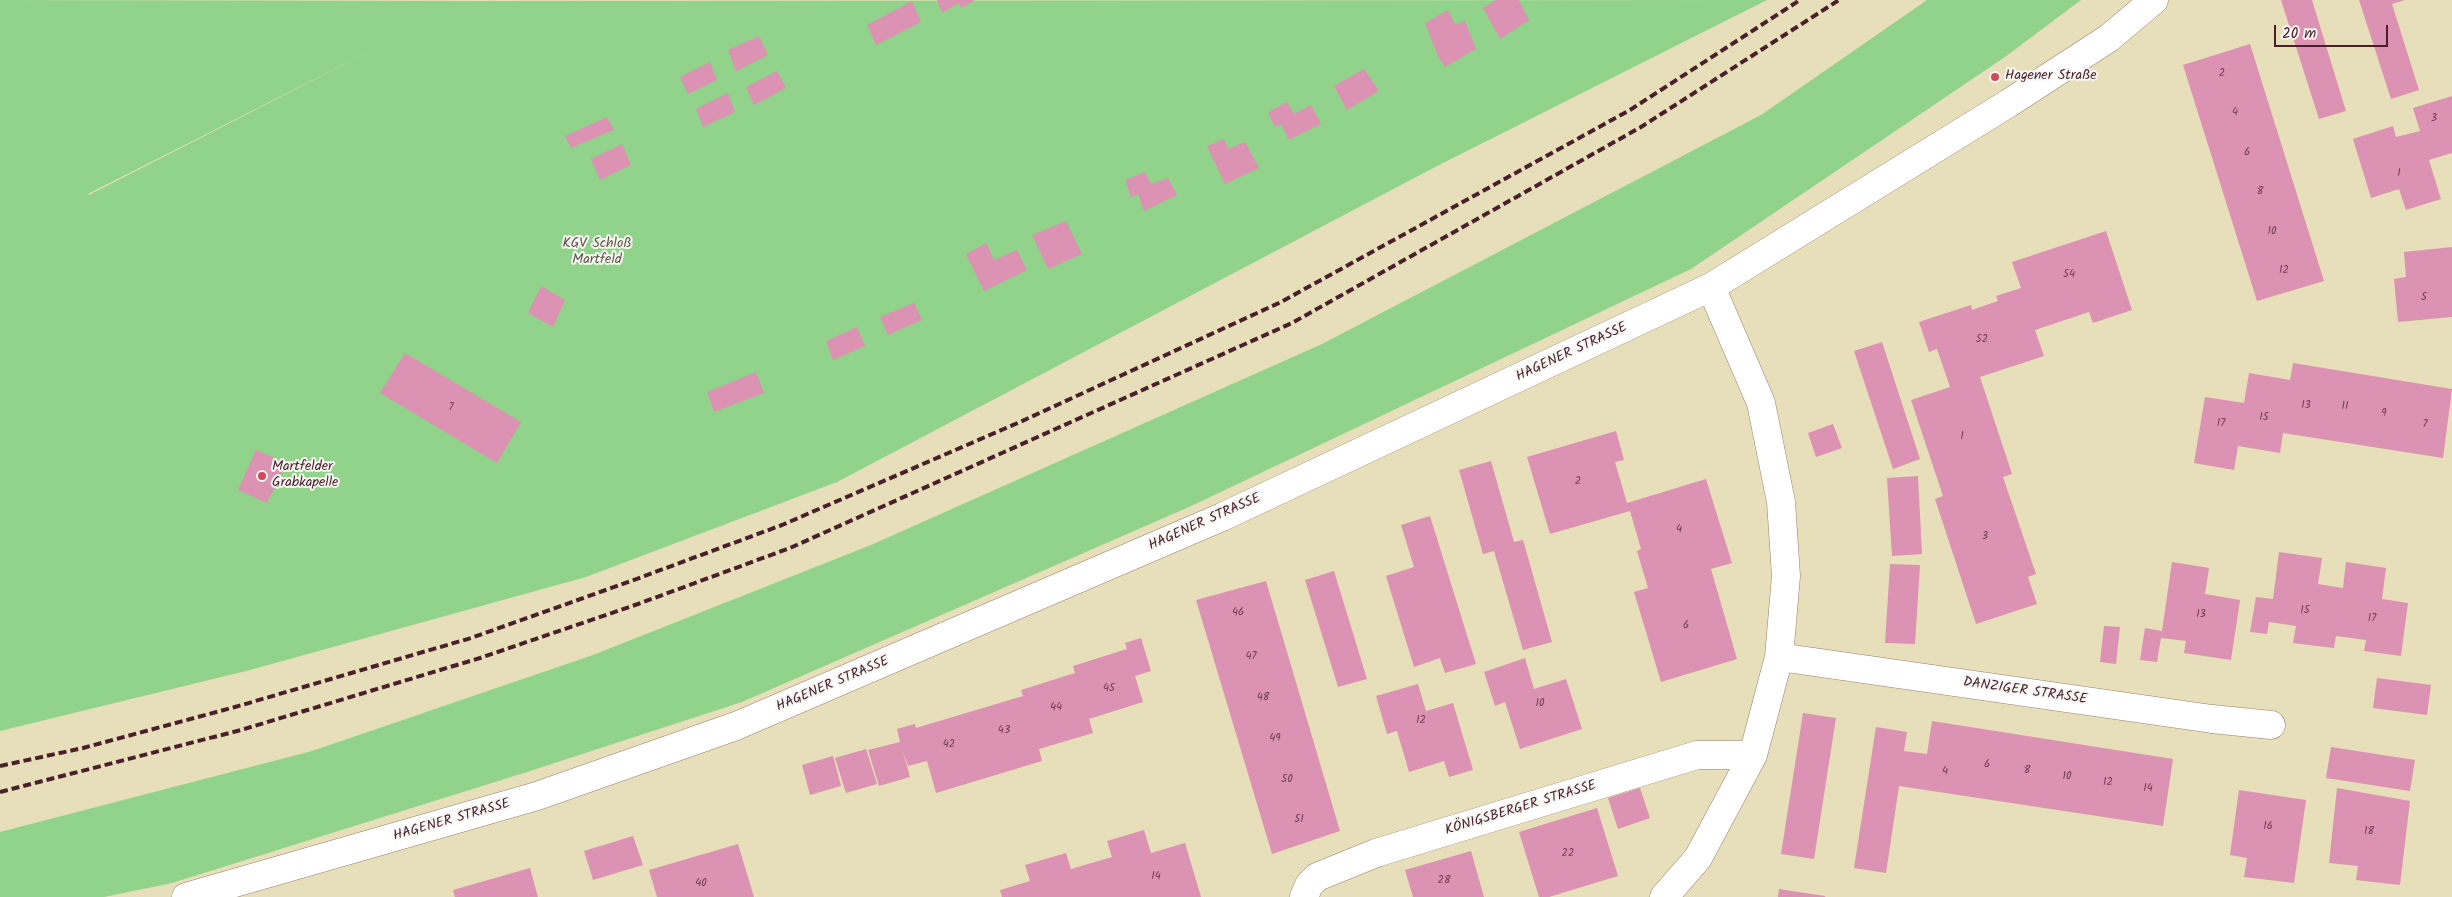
<!DOCTYPE html>
<html>
<head>
<meta charset="utf-8">
<style>
  body { margin:0 }
  #map { position:relative; width:2452px; height:897px; overflow:hidden; background:#e7dfba; font-family:Kalam,sans-serif }
  canvas { display:block }
  .scale { position:absolute; left:2274px; top:25px; width:114px; height:22px; box-sizing:border-box; border:2px solid #4a1f2b; border-top:0; padding-left:6px; font-size:15px; line-height:18px; white-space:nowrap; color:#4a1f2b; -webkit-text-stroke:4px #f6f6f2; paint-order:stroke }
</style>
</head>
<body>
<div id="map">
<canvas width="2452" height="897"></canvas>
<div class="scale">20 m</div>
</div>
<script>
const ctx = document.querySelector('canvas').getContext('2d');
ctx.lineJoin = 'round';
function fillPath(path, color) { ctx.fillStyle = color; ctx.fill(path, 'evenodd'); }
const toPath = rows => new Path2D(rows.map(r => 'M' + r).join(''));
function stroke(path, color, width, dash) { ctx.strokeStyle = color; ctx.lineWidth = width; ctx.lineCap = dash ? 'butt' : 'round'; ctx.setLineDash(dash || []); ctx.stroke(path); }
function write(font, color, halo, rows, align = 'center') {
  ctx.font = font + ' Kalam,sans-serif'; ctx.lineWidth = 4; ctx.setLineDash([]); ctx.textBaseline = 'middle'; ctx.strokeStyle = halo; ctx.fillStyle = color; for (const [text, x, y, turn = 0] of rows) {
    ctx.save(); ctx.translate(x, y); ctx.rotate((+turn || 0) * Math.PI / 180); ctx.textAlign = isNaN(turn) ? turn : align; if (halo) ctx.strokeText(text, 0, 0); ctx.fillText(text, 0, 0); ctx.restore();
  }
}
fillPath(toPath([
  [0,0,469,1,1767,0,1439,165,837,482,586,577,250,670,0,731],
  [384,44,89,195,88,194],
  [1927,0,2081,0,2005,57,1691,269,1189,507,742,702,527,772,172,883,104,897,0,897,0,832,312,751,593,655,871,545,1322,344,1761,115]
]), '#91d38b');
fillPath(toPath([
  [937,0,975,0,961,8,959,3,942,13],
  [1496,0,1519,0,1529,20,1500,39,1483,8],
  [2281,0,2312,0,2346,111,2319,119],
  [2359,0,2405,0,2392,4,2419,90,2391,99],
  [912,1,921,22,876,45,867,25],
  [1448,10,1455,25,1465,21,1476,49,1445,67,1438,56,1425,23],
  [759,36,768,55,736,71,728,50],
  [2250,44,2324,281,2257,301,2183,65],
  [710,62,717,80,688,94,680,77],
  [1364,69,1379,91,1347,110,1334,86],
  [777,71,786,88,754,105,746,87],
  [728,93,735,112,703,127,696,109],
  [2452,96,2452,153,2429,160,2441,199,2406,210,2399,189,2371,198,2353,139,2393,126,2396,137,2420,131,2413,108],
  [1287,102,1294,114,1311,105,1321,124,1289,140,1281,124,1275,127,1268,112],
  [607,117,614,130,571,148,565,136],
  [1224,139,1228,149,1245,142,1259,168,1225,184,1207,146],
  [622,144,631,165,600,180,591,159],
  [1145,172,1151,184,1168,178,1177,195,1144,211,1138,194,1131,197,1125,180],
  [1066,221,1082,254,1048,269,1032,235],
  [2106,231,2132,310,2093,323,2089,312,2035,330,2044,356,1980,377,2012,474,2003,477,2036,574,2028,577,2037,604,1976,624,1935,499,1943,496,1911,400,1950,387,1937,349,1929,352,1919,322,1971,305,1972,310,1998,301,1996,296,2021,288,2012,262],
  [986,243,994,260,1017,250,1027,270,984,291,966,254],
  [2452,247,2452,317,2398,322,2394,279,2406,277,2404,252],
  [541,286,565,300,553,327,528,313],
  [914,303,922,320,888,335,880,317],
  [857,327,865,346,833,360,826,341],
  [1882,342,1920,459,1893,469,1854,351],
  [405,353,521,422,497,463,380,393],
  [2293,363,2452,389,2443,458,2283,433,2280,453,2238,446,2234,470,2194,463,2205,397,2244,403,2249,373,2290,380],
  [756,372,764,393,714,412,707,392],
  [1833,424,1842,448,1816,457,1808,433],
  [1616,431,1624,460,1615,462,1627,503,1706,479,1732,563,1711,569,1737,659,1661,682,1634,592,1648,588,1637,551,1641,549,1630,511,1550,534,1527,457],
  [256,450,286,463,267,503,238,490],
  [1491,461,1514,542,1523,540,1552,642,1523,650,1494,551,1483,554,1459,470],
  [1918,476,1922,554,1892,556,1887,478],
  [1430,516,1476,664,1445,673,1440,658,1414,667,1386,576,1414,567,1401,525],
  [2279,552,2322,558,2318,584,2343,588,2346,562,2386,568,2382,599,2408,603,2401,656,2364,651,2366,640,2336,636,2334,648,2293,643,2296,626,2269,622,2267,634,2250,632,2256,597,2273,599],
  [2172,562,2209,568,2205,594,2240,600,2231,660,2184,653,2186,641,2161,638,2157,662,2140,660,2145,628,2162,631],
  [1890,564,1920,565,1915,644,1885,643],
  [1334,571,1367,679,1338,687,1305,580],
  [1266,581,1340,831,1272,854,1196,600],
  [2104,626,2120,627,2116,664,2100,662],
  [1141,638,1151,671,1135,676,1143,702,1089,719,1093,733,1039,749,1042,761,936,793,927,761,908,766,903,752,910,777,879,786,868,750,900,742,897,729,915,724,916,728,1023,696,1021,690,1075,673,1073,666,1127,649,1125,643],
  [1525,658,1534,689,1566,679,1582,729,1520,749,1505,702,1495,706,1484,672],
  [2377,678,2431,685,2427,715,2373,708],
  [1418,684,1426,711,1453,703,1473,770,1449,777,1444,761,1409,772,1397,731,1387,734,1376,696],
  [1803,713,1836,718,1814,859,1781,854],
  [1932,721,2173,759,2163,826,1899,786,1886,873,1854,868,1876,727,1907,732,1904,751,1927,754],
  [2331,747,2415,760,2410,791,2326,778],
  [866,749,877,784,846,793,835,758],
  [833,756,841,786,810,795,802,765],
  [1640,788,1650,818,1618,829,1608,798],
  [2337,788,2410,801,2400,885,2356,880,2358,866,2329,863],
  [2239,790,2306,800,2294,883,2244,877,2247,858,2230,855],
  [1597,808,1618,876,1549,897,1539,897,1519,832],
  [1144,830,1151,853,1185,843,1201,897,1002,897,1000,890,1030,881,1025,865,1066,853,1071,869,1112,857,1107,841],
  [633,836,643,865,593,880,584,851],
  [738,844,754,897,657,897,649,870],
  [1471,851,1484,897,1413,897,1405,870],
  [530,868,538,897,455,897,453,890],
  [1779,889,1825,896,1825,897,1778,897]
]), '#dc92b2');
const minor = toPath([
  [1779,657,2212,719,2271,725],
  [186,897,537,796,736,726,1222,517,1711,287,2009,103,2109,38,2154,0],
  [1304,897,1309,885,1317,877,1376,853,1697,755,1753,755],
  [1664,897,1698,858,1753,755,1779,657,1786,576,1781,502,1761,403,1711,287]
]);
stroke(minor, '#987f72', 29);
stroke(minor, '#fff', 28);
stroke(toPath([
  [0,766,83,748,235,707,471,638,631,581,782,525,1020,422,1281,302,1630,110,1800,0],
  [0,792,241,730,480,658,638,604,790,548,1292,323,1641,127,1839,0]
]), '#4a1f2b', 4, [8, 4]);
for (const [x, y, r, color] of [
  [1995,77,5,"#d1495b"],
  [262,476,5,"#d1495b"]
]) { const dot = new Path2D(); dot.arc(x, y, r, 0, 2 * Math.PI); ctx.fillStyle = color; ctx.fill(dot); stroke(dot, '#f6f6f2', 2); }
write('11px', '#6e3c4d', null, [
  ["2",2222,74],
  ["4",2235,113],
  ["3",2434,119],
  ["6",2247,153],
  ["1",2399,174],
  ["8",2260,192],
  ["10",2272,232],
  ["12",2284,271],
  ["54",2069,275],
  ["5",2424,298],
  ["52",1982,340],
  ["13",2306,406],
  ["11",2345,407],
  ["7",451,408],
  ["9",2384,414],
  ["15",2264,418],
  ["17",2221,424],
  ["7",2425,425],
  ["1",1962,437],
  ["2",1578,482],
  ["4",1679,530],
  ["3",1985,537],
  ["15",2305,611],
  ["46",1238,613],
  ["13",2201,615],
  ["17",2372,619],
  ["6",1686,626],
  ["47",1251,657],
  ["45",1109,689],
  ["48",1263,698],
  ["10",1540,704],
  ["44",1056,708],
  ["12",1421,721],
  ["43",1004,731],
  ["49",1275,739],
  ["42",949,745],
  ["6",1987,765],
  ["8",2027,771],
  ["4",1945,772],
  ["10",2067,777],
  ["50",1287,780],
  ["12",2108,783],
  ["14",2148,789],
  ["51",1299,820],
  ["16",2268,827],
  ["18",2369,832],
  ["22",1568,854],
  ["14",1156,877],
  ["28",1444,881],
  ["40",701,884]
]);
write('14px', '#4a1f2b', '#f6f6f2', [
  ["Hagener Straße",2005,77],
  ["Martfelder",272,468],
  ["Grabkapelle",272,484]
], 'left');
write('14px', '#5f5548', '#f6f6f2', [
  ["KGV Schloß",597,245],
  ["Martfeld",597,261]
]);
write('14px', '#4a1f2b', '#f6f6f2', [
  ["HAGENER STRASSE",1572,353,-25],
  ["HAGENER STRASSE",1205,523,-24],
  ["HAGENER STRASSE",833,685,-23],
  ["DANZIGER STRASSE",2025,692,8],
  ["KÖNIGSBERGER STRASSE",1521,809,-17],
  ["HAGENER STRASSE",452,821,-16]
]);
</script>
</body>
</html>
